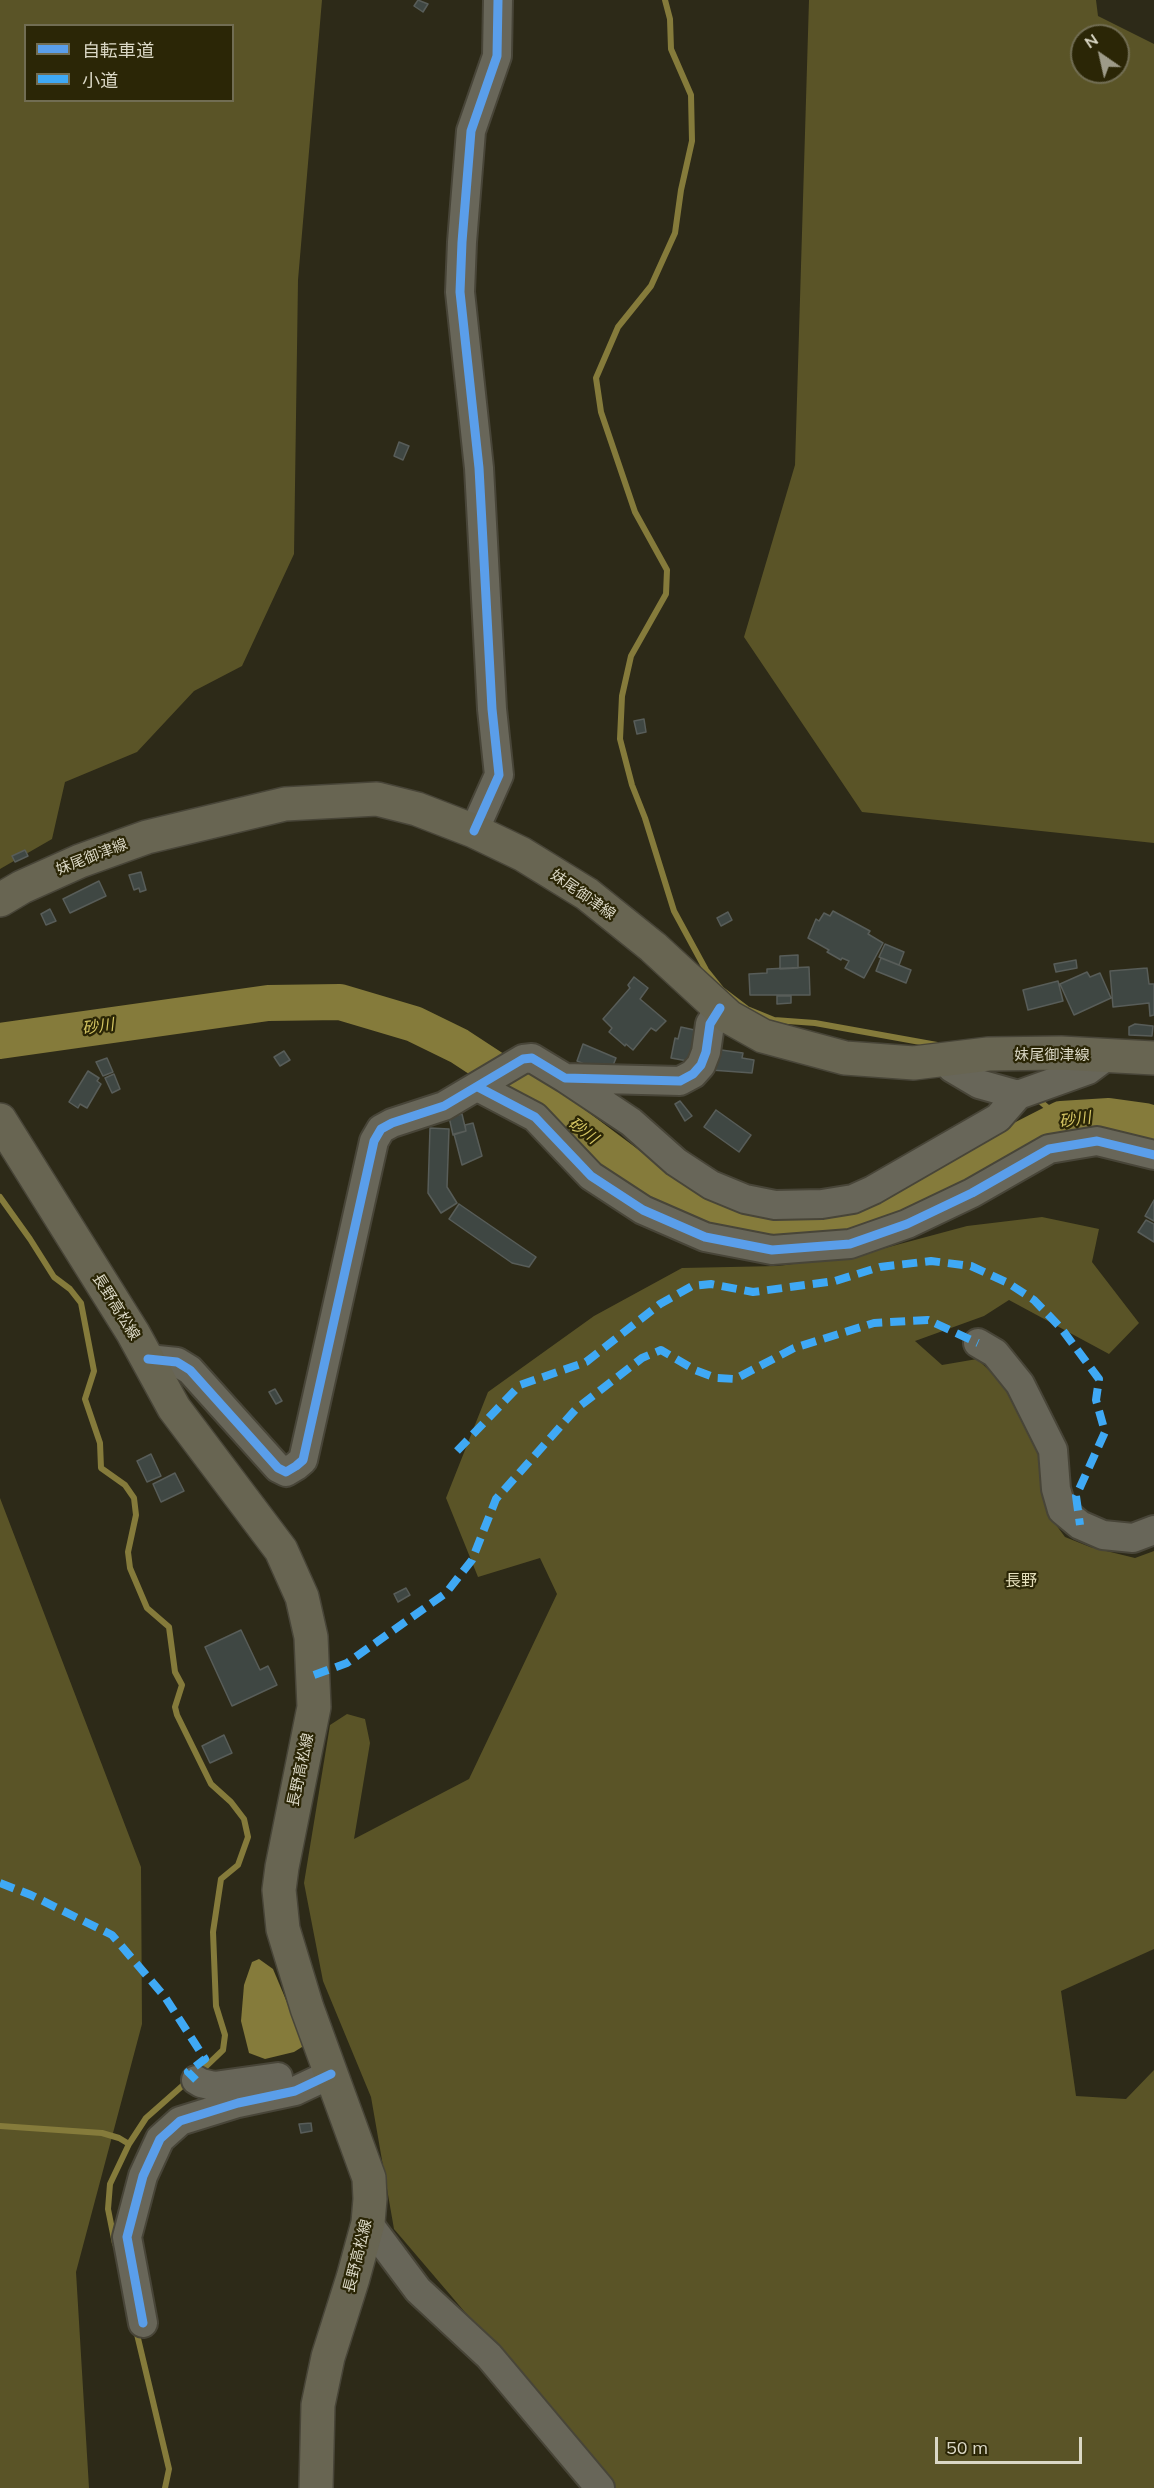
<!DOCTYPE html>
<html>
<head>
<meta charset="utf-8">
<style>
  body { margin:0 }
  #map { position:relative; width:1154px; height:2488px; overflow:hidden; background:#2d2a18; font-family:Mulish,"Noto Sans JP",sans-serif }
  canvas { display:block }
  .legend { position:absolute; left:24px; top:24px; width:210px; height:78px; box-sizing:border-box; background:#2b2606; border:2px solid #716d53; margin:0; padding:8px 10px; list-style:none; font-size:18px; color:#dbd8c6 }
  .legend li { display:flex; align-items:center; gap:12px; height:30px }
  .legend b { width:30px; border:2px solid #716d53 }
  .north { position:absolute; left:1070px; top:24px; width:60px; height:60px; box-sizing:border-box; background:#2b2606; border:2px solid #716d53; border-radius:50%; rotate:326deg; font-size:16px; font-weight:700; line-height:24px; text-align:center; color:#dbd8c6 }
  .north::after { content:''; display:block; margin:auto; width:21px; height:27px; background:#9e9b89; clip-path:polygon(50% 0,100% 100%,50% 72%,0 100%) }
  .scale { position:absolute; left:935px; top:2437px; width:147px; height:27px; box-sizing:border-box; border:3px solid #dbd8c6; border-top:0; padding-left:8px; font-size:18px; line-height:21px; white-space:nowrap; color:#dbd8c6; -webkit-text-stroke:4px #2b2606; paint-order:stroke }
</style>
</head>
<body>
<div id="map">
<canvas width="1154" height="2488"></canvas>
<ul class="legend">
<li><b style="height:8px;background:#5a9eea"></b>自転車道</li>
<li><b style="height:8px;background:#3fa9f5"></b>小道</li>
</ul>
<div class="north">N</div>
<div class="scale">50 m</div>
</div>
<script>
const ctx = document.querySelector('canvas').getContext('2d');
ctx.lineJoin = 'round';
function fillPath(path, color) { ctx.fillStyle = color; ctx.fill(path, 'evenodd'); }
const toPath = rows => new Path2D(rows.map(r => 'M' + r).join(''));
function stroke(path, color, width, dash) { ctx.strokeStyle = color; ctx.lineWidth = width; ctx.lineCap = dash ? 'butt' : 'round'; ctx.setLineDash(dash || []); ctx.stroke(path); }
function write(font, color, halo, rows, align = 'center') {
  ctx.font = font + ' Mulish,"Noto Sans JP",sans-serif'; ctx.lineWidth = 4.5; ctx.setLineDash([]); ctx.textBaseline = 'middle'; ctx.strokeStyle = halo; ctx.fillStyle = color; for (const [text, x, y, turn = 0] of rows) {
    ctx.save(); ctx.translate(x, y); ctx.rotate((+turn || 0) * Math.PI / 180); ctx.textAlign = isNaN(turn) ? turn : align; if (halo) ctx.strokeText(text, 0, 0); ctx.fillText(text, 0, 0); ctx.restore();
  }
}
fillPath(toPath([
  [0,0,322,0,298,280,294,554,242,666,194,691,137,752,65,782,52,839,0,869],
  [26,26,232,26,232,100,26,100],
  [809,0,1096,0,1098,16,1154,44,1154,843,862,812,744,637,795,465],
  [1082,36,1118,36,1118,72,1082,72],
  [1042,1217,1099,1229,1092,1262,1139,1323,1109,1354,1009,1300,984,1316,915,1341,942,1365,977,1359,1006,1386,1040,1456,1048,1514,1065,1537,1090,1547,1135,1558,1154,1551,1154,1949,1061,1991,1076,2096,1126,2099,1154,2070,1154,2488,615,2488,394,2229,371,2097,323,1981,304,1883,330,1725,347,1714,365,1719,370,1743,354,1839,469,1779,557,1594,540,1558,478,1577,446,1498,488,1392,594,1316,682,1268,778,1266,859,1255,967,1226],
  [0,1498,141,1867,142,2024,76,2272,89,2488,0,2488]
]), '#5a5427');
fillPath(toPath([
  [259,1959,273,1969,302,2038,302,2047,294,2052,265,2059,249,2053,241,2021,244,1985,252,1962]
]), '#857b3b');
stroke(toPath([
  [665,0,670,19,671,49,691,95,692,141,681,190,675,233,651,286,618,327,596,378,601,412,635,512,667,570,666,594,631,656,622,696,620,739,632,785,645,818,674,911,706,970,722,990,747,1009,774,1020,815,1023,937,1045],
  [1035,1097,1061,1119],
  [0,1197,30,1239,54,1277,70,1289,81,1303,94,1371,85,1399,100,1443,101,1468,125,1485,134,1498,136,1515,128,1552,130,1568,147,1608,169,1627,175,1672,182,1685,175,1707,177,1715,211,1784,231,1802,244,1819,248,1837,238,1865,221,1879,213,1932,216,2006,225,2035,223,2050,200,2072],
  [0,2126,102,2133,119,2138,129,2144],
  [115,2244,108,2209,110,2184,129,2144,146,2118,189,2080],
  [136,2330,169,2469,165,2488]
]), '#857b3b', 6);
stroke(toPath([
  [0,1041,268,1003,340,1002,414,1024,459,1046,543,1101,665,1192,736,1220,795,1226,857,1217,932,1185,1061,1119,1109,1116,1145,1121,1154,1124]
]), '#857b3b', 36);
const building = toPath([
  [418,0,428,4,423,12,414,6,418,0],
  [399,442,409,446,403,460,394,456,399,442],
  [644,719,646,732,637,734,634,721,644,719],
  [25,850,28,856,15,862,12,856,25,850],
  [141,872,146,890,140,892,139,888,134,890,129,875,141,872],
  [99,881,106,896,70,913,63,899,99,881],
  [50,909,56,921,46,925,41,914,50,909],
  [833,911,870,931,868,934,883,943,864,978,845,968,849,961,842,958,841,960,827,952,829,950,808,938,816,919,819,921,824,913,830,916,833,911],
  [728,912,732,920,721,926,717,918,728,912],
  [885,944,904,952,899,965,879,957,885,944],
  [798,955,798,968,780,969,780,956,798,955],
  [881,958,911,970,906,983,876,971,881,958],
  [1076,960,1077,968,1056,972,1054,964,1076,960],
  [809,967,810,995,750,995,749,974,767,973,767,969,809,967],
  [1147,968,1149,984,1154,984,1154,1015,1150,1016,1149,1003,1113,1007,1110,971,1147,968],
  [1087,972,1090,977,1100,973,1111,998,1074,1015,1060,984,1087,972],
  [634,977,648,988,640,999,666,1021,656,1031,651,1028,633,1050,626,1044,625,1046,609,1032,612,1028,603,1019,630,988,628,985,634,977],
  [1058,981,1063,1001,1028,1010,1023,990,1058,981],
  [777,996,791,996,791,1003,777,1004,777,996],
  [1135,1024,1153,1026,1152,1036,1129,1035,1129,1027,1135,1024],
  [681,1027,699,1031,693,1062,671,1058,675,1038,678,1039,681,1027],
  [583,1044,616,1058,612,1068,601,1071,577,1061,583,1044],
  [714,1049,743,1053,742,1058,754,1060,752,1073,711,1070,714,1049],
  [284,1051,290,1060,280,1066,274,1057,284,1051],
  [107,1058,113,1072,103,1076,96,1062,107,1058],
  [88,1071,99,1078,97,1081,101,1084,87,1108,80,1104,78,1108,69,1102,88,1071],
  [114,1074,120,1089,112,1093,105,1078,114,1074],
  [680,1101,692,1116,685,1121,675,1104,680,1101],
  [716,1110,751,1135,739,1152,704,1127,716,1110],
  [462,1114,466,1131,453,1135,449,1117,462,1114],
  [473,1123,482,1156,462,1165,454,1134,466,1131,465,1125,473,1123],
  [430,1128,449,1129,447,1187,457,1203,441,1213,428,1193,430,1128],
  [1154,1200,1154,1221,1145,1216,1154,1200],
  [459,1204,536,1257,529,1267,512,1263,449,1219,459,1204],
  [1146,1220,1154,1224,1154,1242,1138,1232,1146,1220],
  [275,1389,282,1401,276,1404,269,1392,275,1389],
  [151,1454,161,1476,147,1482,137,1461,151,1454],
  [175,1473,184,1491,161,1502,153,1484,175,1473],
  [406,1588,410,1595,398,1602,394,1594,406,1588],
  [241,1630,260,1670,268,1666,277,1685,232,1706,205,1647,241,1630],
  [224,1735,232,1753,210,1763,202,1746,224,1735],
  [311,2123,312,2131,301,2133,299,2124,311,2123]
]);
fillPath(building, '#3f4743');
stroke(building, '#585d59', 1.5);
const minor = toPath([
  [474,831,499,775,492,709,479,468,460,292,462,242,471,131,497,56,498,0],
  [945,1060,952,1068,979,1084,1018,1095],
  [565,1078,631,1122,676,1162,711,1185,745,1199,775,1205,822,1204,853,1199,873,1190,998,1118,1018,1095,1088,1070,1108,1055],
  [478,1087,535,1117,591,1176,643,1210,705,1237,772,1250,850,1244,907,1224,972,1193,1049,1149,1097,1141,1154,1155],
  [978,1343,995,1353,1020,1384,1053,1450,1056,1489,1062,1510,1080,1525,1103,1535,1133,1538,1154,1530],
  [148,1359,177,1362,190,1370,278,1468,286,1472,296,1466,303,1460,374,1141,381,1129,392,1123,444,1106,523,1059,532,1058,565,1078,680,1081,693,1074,701,1065,706,1052,710,1024,720,1008],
  [196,2080,201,2083,214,2086,278,2077],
  [368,2223,418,2290,489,2356,600,2488],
  [143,2323,127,2237,143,2176,160,2139,180,2121,238,2103,295,2091,331,2074]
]);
const major = toPath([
  [0,900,22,887,80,861,147,837,285,804,377,799,417,809,474,831,522,854,587,894,653,947,729,1017,763,1036,845,1058,914,1063,988,1054,1061,1053,1154,1058],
  [0,1120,133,1333,174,1408,281,1550,302,1597,311,1637,314,1707,282,1867,279,1890,283,1929,307,2008,369,2178,370,2199,368,2223,353,2278,328,2357,318,2405,316,2488]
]);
stroke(minor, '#484538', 32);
stroke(major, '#484538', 36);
stroke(minor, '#686659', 28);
stroke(major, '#686552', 33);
stroke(toPath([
  [457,1451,520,1385,586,1362,660,1304,692,1286,711,1284,753,1292,835,1281,880,1267,931,1261,971,1266,1008,1283,1034,1300,1061,1328,1099,1379,1096,1400,1105,1432,1076,1496,1080,1525],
  [314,1675,347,1663,446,1593,472,1560,496,1499,576,1409,642,1358,661,1350,695,1370,716,1378,735,1379,794,1348,874,1323,928,1320,978,1343],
  [0,1883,31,1895,112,1935,165,1997,205,2059,188,2072,196,2080]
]), '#3fa9f5', 8, [15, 8]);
stroke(toPath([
  [474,831,499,775,492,709,479,468,460,292,462,242,471,131,497,56,498,0],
  [478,1087,535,1117,591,1176,643,1210,705,1237,772,1250,850,1244,907,1224,972,1193,1049,1149,1097,1141,1154,1155],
  [148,1359,177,1362,190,1370,278,1468,286,1472,296,1466,303,1460,374,1141,381,1129,392,1123,444,1106,523,1059,532,1058,565,1078,680,1081,693,1074,701,1065,706,1052,710,1024,720,1008],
  [143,2323,127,2237,143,2176,160,2139,180,2121,238,2103,295,2091,331,2074]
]), '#5a9eea', 9);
write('15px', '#dbd8c6', '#2b2606', [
  ["妹尾御津線",92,857,-21],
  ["妹尾御津線",583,895,35],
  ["妹尾御津線",1052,1055],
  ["長野高松線",116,1307,58],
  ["長野高松線",301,1770,-78],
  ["長野高松線",358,2256,-76]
]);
write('italic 16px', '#d5c663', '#2b2606', [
  ["砂川",98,1027,-8],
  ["砂川",1075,1120,-8],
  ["砂川",583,1131,37]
]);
write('16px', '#e6e0bc', '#2b2606', [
  ["長野",1021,1581]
]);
</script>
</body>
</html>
